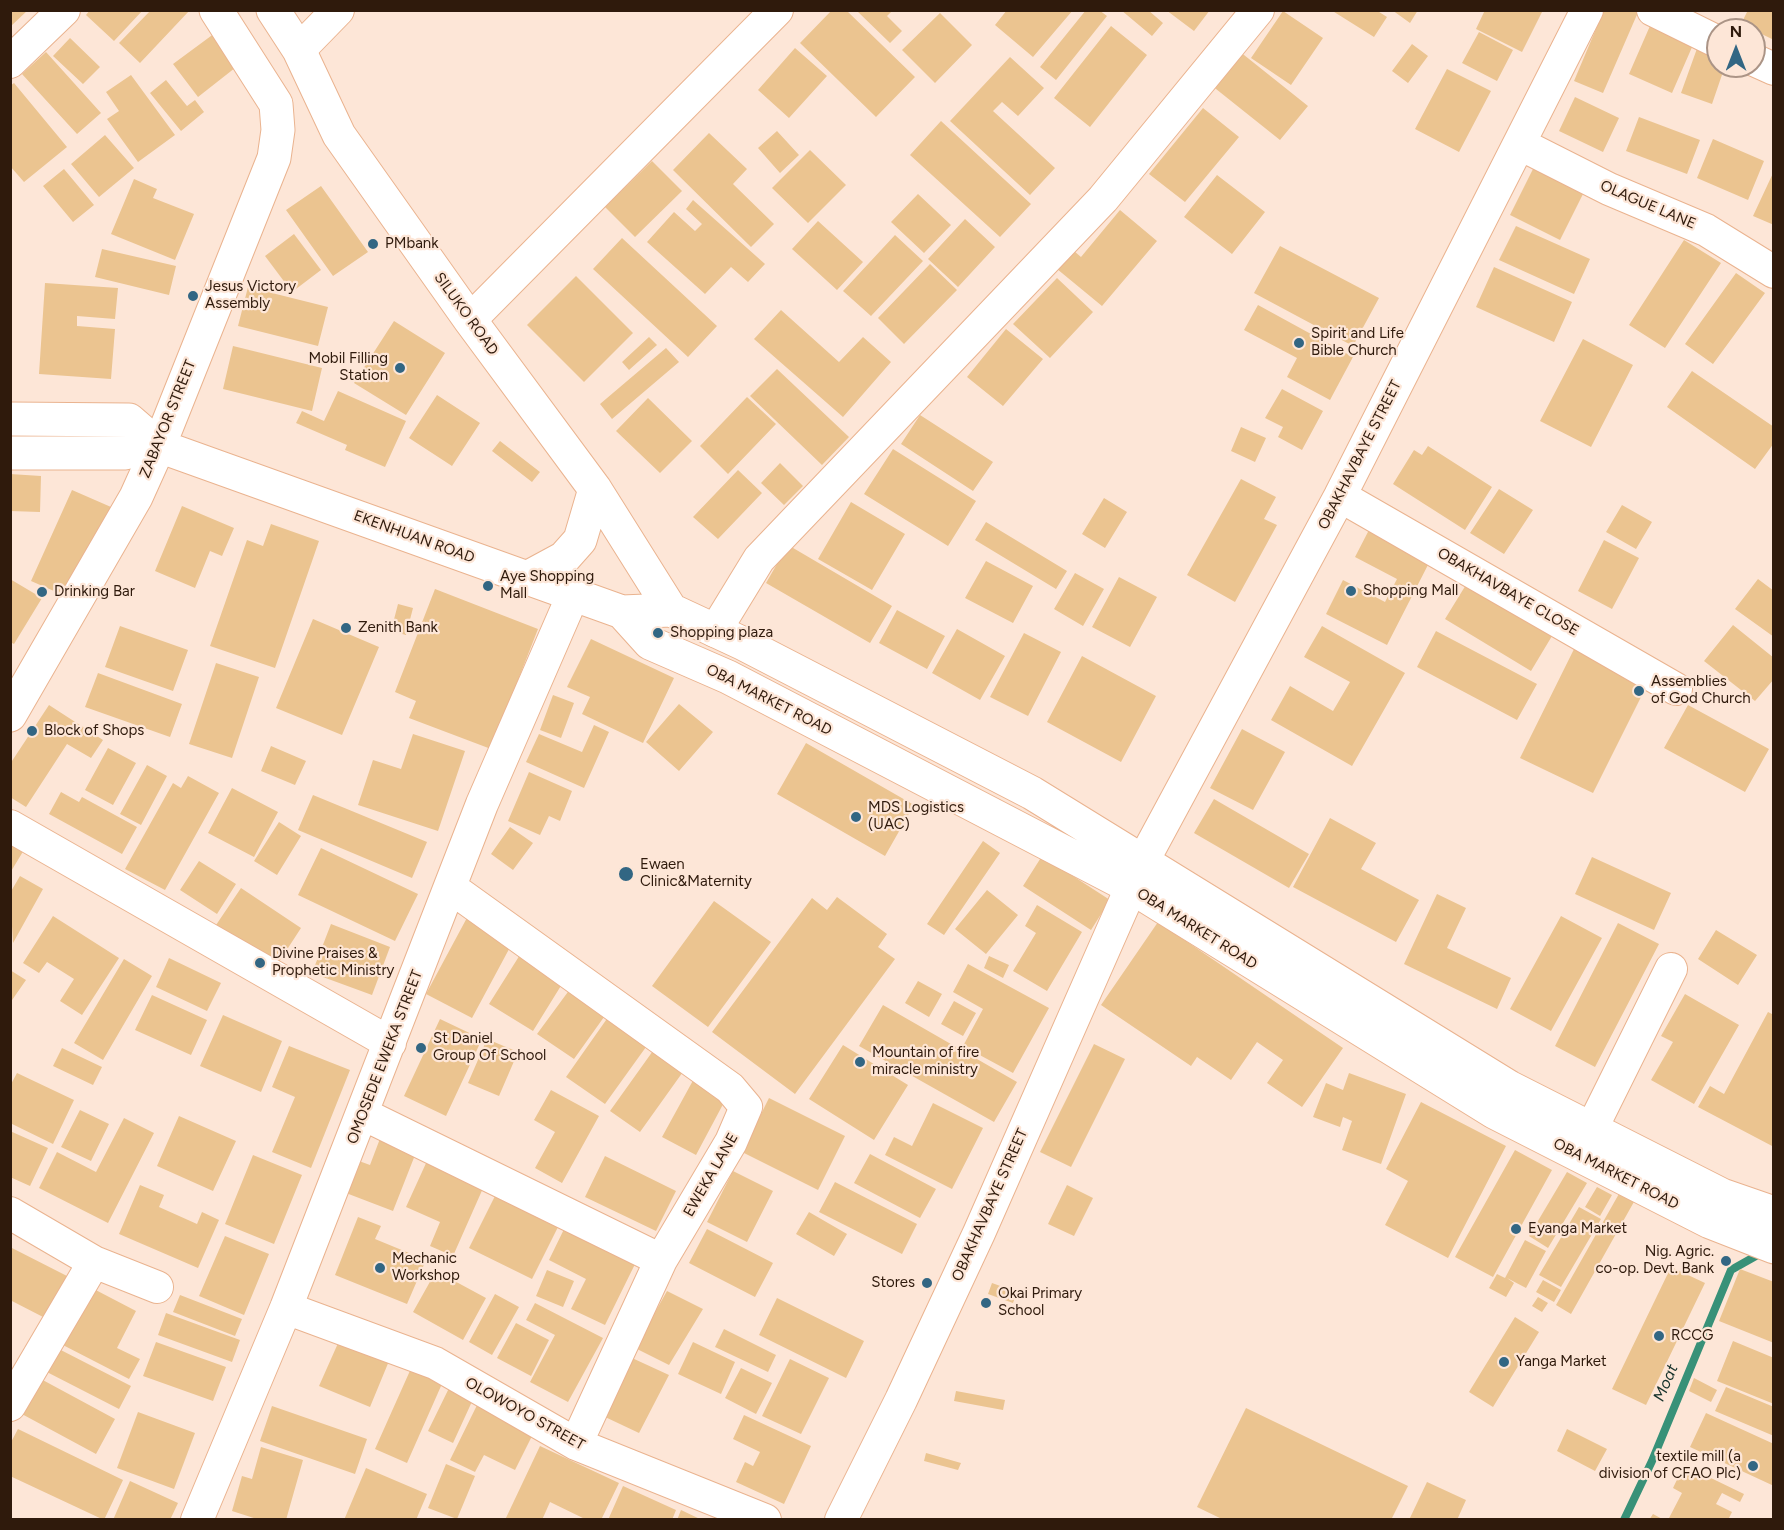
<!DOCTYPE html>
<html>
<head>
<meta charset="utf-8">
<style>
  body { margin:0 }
  #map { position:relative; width:1784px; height:1530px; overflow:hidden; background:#fde6d7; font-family:Figtree,sans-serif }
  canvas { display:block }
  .frame { position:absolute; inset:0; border:12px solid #2f1a0c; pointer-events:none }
  .north { position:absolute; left:1706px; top:18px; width:60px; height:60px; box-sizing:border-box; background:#fde6d7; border:2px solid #ab9486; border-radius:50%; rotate:0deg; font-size:16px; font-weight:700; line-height:24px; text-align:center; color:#2f1a0c }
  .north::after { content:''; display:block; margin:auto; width:21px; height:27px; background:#326683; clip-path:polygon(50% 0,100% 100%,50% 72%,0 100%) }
</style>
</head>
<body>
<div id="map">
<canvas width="1784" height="1530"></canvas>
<div class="frame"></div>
<div class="north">N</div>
</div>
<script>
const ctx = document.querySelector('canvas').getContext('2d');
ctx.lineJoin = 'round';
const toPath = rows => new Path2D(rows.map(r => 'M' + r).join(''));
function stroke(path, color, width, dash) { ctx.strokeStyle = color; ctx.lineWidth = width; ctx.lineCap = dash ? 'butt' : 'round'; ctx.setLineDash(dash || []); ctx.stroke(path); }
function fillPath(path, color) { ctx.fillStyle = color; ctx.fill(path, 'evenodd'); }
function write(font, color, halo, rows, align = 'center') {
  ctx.font = font + ' Figtree,sans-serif'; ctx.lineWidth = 4.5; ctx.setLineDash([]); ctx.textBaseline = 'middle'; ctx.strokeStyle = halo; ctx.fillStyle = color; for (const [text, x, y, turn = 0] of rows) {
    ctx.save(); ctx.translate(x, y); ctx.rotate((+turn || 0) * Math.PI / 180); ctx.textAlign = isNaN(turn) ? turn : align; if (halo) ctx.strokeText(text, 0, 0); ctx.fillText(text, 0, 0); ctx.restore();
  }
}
stroke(toPath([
  [1624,1520,1652,1461,1731,1270,1763,1252]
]), '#389178', 8);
fillPath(toPath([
  [10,10,28,10,10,27],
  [90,10,143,10,114,41,86,15],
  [151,10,190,10,140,63,119,43],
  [832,10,846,10,915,77,876,117,800,43],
  [856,10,893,10,887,16,902,31,890,43],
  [1007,10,1073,10,1033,57,995,25],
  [1086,10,1099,10,1107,16,1056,80,1040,67],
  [1121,10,1148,10,1163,23,1152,36],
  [1166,10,1210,10,1194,31],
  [1331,10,1376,10,1387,17,1374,37],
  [1392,10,1418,10,1410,23],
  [1485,10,1543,10,1522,52,1476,29],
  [1604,10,1639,10,1603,93,1574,81],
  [1748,10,1774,10,1774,40,1741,24],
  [1283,11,1323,38,1291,85,1251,58],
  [940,13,972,45,935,83,902,50],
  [1653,19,1696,38,1672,93,1629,74],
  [1111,26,1147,55,1090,127,1054,98],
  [1479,32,1513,50,1497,81,1462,63],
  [215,33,240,64,198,97,173,64],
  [70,38,100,67,83,84,53,56],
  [1699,43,1718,50,1718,66,1725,66,1712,104,1681,93],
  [1412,44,1428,56,1408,83,1392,71],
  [795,48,827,76,789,118,758,90],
  [1239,51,1308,106,1280,140,1211,85],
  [46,52,101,113,77,134,22,74],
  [1010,57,1044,88,1018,116,1002,102,993,111,1055,168,1030,195,950,121],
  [1447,69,1491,91,1459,152,1415,129],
  [131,75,175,135,138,162,107,119,119,111,106,92],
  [166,80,187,106,195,100,204,112,181,131,150,93],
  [14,83,67,147,24,182,10,166,10,86],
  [1575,97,1619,118,1603,152,1559,131],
  [1203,108,1239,137,1185,202,1149,174],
  [1639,117,1700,140,1687,174,1626,151],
  [941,121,1031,204,1000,237,910,155],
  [777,131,799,155,780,173,758,148],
  [709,133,747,169,733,184,774,224,751,247,673,170],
  [105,135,134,168,99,197,71,164],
  [1713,139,1764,161,1748,200,1697,178],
  [810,150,846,185,808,223,772,188],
  [1539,157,1589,182,1560,240,1510,215],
  [652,161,682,191,635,237,605,207],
  [64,169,94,205,73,222,43,186],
  [1774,171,1774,225,1753,216],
  [1217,175,1265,212,1232,254,1184,217],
  [134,179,157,189,153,198,194,214,175,260,111,234],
  [321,186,368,252,333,276,286,210],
  [918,194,951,225,924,253,891,222],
  [693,200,765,264,748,282,731,267,705,294,647,242,674,212,695,231,702,224,686,209],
  [1120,210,1157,241,1102,306,1051,264,1067,245,1081,257],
  [965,219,995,247,958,287,928,259],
  [818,221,863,262,837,290,792,249],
  [1516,226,1590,259,1574,294,1499,260],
  [294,234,321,270,292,292,265,256],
  [895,235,923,261,871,316,843,291],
  [622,238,717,326,688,357,593,269],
  [1684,240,1721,263,1665,348,1629,325],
  [1280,246,1379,298,1353,346,1254,293],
  [102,249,176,266,169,295,95,277],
  [930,264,957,290,904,344,878,318],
  [1494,267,1572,302,1554,342,1476,307],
  [1736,273,1765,293,1713,364,1685,344],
  [576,276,633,333,584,382,527,325],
  [1057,278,1093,312,1050,358,1013,324],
  [45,283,118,288,115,319,77,316,77,326,115,329,111,379,39,374],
  [248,287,328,307,318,346,238,326],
  [1258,305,1353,357,1330,400,1287,377,1297,358,1244,330],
  [781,310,839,362,863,337,891,362,843,417,754,339],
  [394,321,445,353,406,415,354,383],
  [1006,329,1043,359,1003,406,967,377],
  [649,337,657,345,629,370,622,362],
  [1583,339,1633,365,1591,447,1540,421],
  [233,346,322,368,312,411,223,389],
  [666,348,679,362,612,419,600,404],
  [777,369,849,437,822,465,750,396],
  [1692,371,1774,427,1774,443,1755,469,1667,407],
  [1282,389,1323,411,1302,450,1278,437,1283,427,1265,418],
  [338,391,406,421,385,467,345,450,347,445,296,423,302,411,324,421],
  [437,395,480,423,452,466,409,438],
  [747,397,776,424,728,474,700,446],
  [648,398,692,441,660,473,616,431],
  [920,415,993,462,973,491,901,444],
  [1241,427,1266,438,1255,462,1231,451],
  [500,441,540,472,532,482,492,451],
  [1428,446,1492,487,1465,530,1393,484,1414,450,1422,455],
  [893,449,976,501,948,546,864,494],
  [780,463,803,486,784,505,761,483],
  [738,470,762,493,718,539,693,517],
  [10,474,41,476,40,512,10,511],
  [1241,479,1276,497,1264,519,1277,525,1235,602,1187,575],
  [1499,489,1533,510,1504,554,1470,533],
  [72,490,111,507,70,598,31,581],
  [1104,498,1127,512,1105,548,1082,534],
  [851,502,905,534,872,590,818,559],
  [1622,505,1652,522,1636,549,1606,532],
  [182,506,234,528,222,556,210,551,195,588,155,571],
  [986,522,1067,571,1056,589,975,540],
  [271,524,319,541,275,668,210,646,247,540,263,546],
  [1370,528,1431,559,1387,645,1326,614,1343,580,1385,602,1397,579,1355,557],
  [1604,540,1639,558,1612,609,1578,591],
  [788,545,892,606,870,643,766,583],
  [986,561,1033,586,1013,623,965,598],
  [1075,573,1104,589,1083,626,1054,609],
  [1472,575,1558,626,1531,671,1445,619],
  [1119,577,1157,597,1130,647,1092,627],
  [10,579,42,598,14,644,10,642],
  [1758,579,1774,591,1774,637,1735,609],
  [435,589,538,629,491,749,409,718,416,701,395,692],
  [398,604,413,608,406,635,391,631],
  [897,610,945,636,927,669,879,643],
  [313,619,379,647,342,735,276,708],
  [1733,625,1774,658,1774,679,1755,701,1704,661],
  [120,626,188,650,173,691,105,667],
  [1322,626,1405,673,1352,766,1271,720,1290,686,1333,711,1350,682,1304,657],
  [957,629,1005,656,980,700,932,673],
  [1436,631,1537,684,1517,720,1417,667],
  [1024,633,1061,652,1028,716,990,697],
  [591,639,674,678,643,743,582,714,590,697,567,687],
  [1578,641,1651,677,1593,793,1520,758],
  [1082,656,1156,696,1121,762,1047,722],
  [216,663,259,677,232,758,189,744],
  [98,673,182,704,170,737,85,707],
  [553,695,574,703,561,738,540,730],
  [679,704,713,732,679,771,646,742],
  [49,705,103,740,91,758,67,744,26,807,10,797,10,764],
  [1688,705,1769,749,1745,792,1664,748],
  [594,725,609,732,584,788,526,762,539,734,582,752],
  [1242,729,1285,752,1253,810,1210,788],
  [413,734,465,751,438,831,358,805,373,760,401,769],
  [806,743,914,805,885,856,777,794],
  [271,746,306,761,295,785,261,771],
  [108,748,136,763,113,805,85,790],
  [147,765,167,776,141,825,120,814],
  [529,772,572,791,560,821,549,816,540,835,508,821],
  [188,776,219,793,165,890,125,869,173,783,181,788],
  [232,788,278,812,254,857,208,833],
  [61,792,79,802,82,797,137,827,122,854,49,814],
  [313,795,427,842,412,878,298,830],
  [1214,799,1309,854,1289,888,1194,833],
  [1330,818,1376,843,1361,869,1419,900,1396,942,1293,887],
  [279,822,301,836,277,875,254,861],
  [510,827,533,843,513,870,491,854],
  [10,829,30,840,10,873],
  [983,841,1000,853,944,935,927,924],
  [321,848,418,894,395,941,298,895],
  [1042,856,1110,900,1091,930,1023,886],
  [1592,857,1671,893,1654,930,1575,894],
  [199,861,236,884,217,914,180,890],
  [20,876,43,889,13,943,10,893],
  [241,888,301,928,275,968,214,928],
  [987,890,1018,915,986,954,955,929],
  [1437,894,1466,908,1447,948,1511,978,1497,1009,1404,964],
  [837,897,887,934,878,947,895,959,795,1094,712,1032,812,898,827,910],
  [714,901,771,942,708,1027,652,986],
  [1037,905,1082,932,1047,991,1013,971,1036,933,1025,926],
  [469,914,515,938,472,1018,426,994],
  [53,916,119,958,82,1015,60,1001,74,979,47,962,39,973,23,963],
  [1561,916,1602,938,1551,1031,1510,1009],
  [1158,922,1343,1048,1302,1107,1267,1083,1283,1060,1257,1042,1231,1080,1197,1057,1191,1066,1101,1005],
  [1618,923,1659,944,1595,1067,1555,1046],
  [331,924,390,947,372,995,312,973],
  [1716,930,1757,955,1738,985,1698,959],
  [523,950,567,976,533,1031,489,1004],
  [989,956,1009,965,1003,978,984,968],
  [169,958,221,983,207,1011,156,987],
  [124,959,152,976,103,1060,74,1043],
  [968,964,1049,1008,1013,1073,963,1046,983,1009,953,992],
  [10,970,26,980,10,1003],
  [918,981,942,994,929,1017,905,1003],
  [573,985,609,1010,574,1059,537,1034],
  [1685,994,1739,1025,1694,1104,1651,1080,1673,1042,1661,1036],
  [152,995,207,1020,191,1055,135,1030],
  [954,1001,976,1013,963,1036,941,1024],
  [883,1005,1017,1082,994,1122,859,1046],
  [1768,1012,1774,1015,1774,1147,1698,1107,1710,1086,1724,1094],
  [611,1013,651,1040,605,1104,566,1077],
  [223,1015,282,1041,261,1092,200,1066],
  [440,1019,482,1039,446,1116,404,1096],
  [487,1039,518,1052,499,1096,468,1083],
  [1094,1044,1125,1059,1071,1167,1040,1152],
  [843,1045,908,1085,874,1140,809,1099],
  [289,1046,350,1070,311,1168,272,1152,295,1097,272,1087],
  [62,1048,102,1067,93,1085,53,1066],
  [655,1048,685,1069,640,1132,610,1111],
  [17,1073,74,1100,53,1144,10,1123,10,1086],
  [1349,1073,1406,1094,1381,1164,1342,1150,1352,1121,1343,1117,1340,1127,1313,1117,1326,1083,1343,1090],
  [696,1075,729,1093,696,1155,662,1137],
  [551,1090,599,1116,562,1183,535,1168,555,1132,534,1120],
  [769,1098,845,1136,818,1190,742,1152],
  [1421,1102,1506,1146,1448,1258,1385,1225,1408,1181,1386,1169],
  [933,1103,983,1128,952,1189,885,1155,894,1137,912,1146],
  [80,1110,109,1124,91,1161,61,1147],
  [179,1116,236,1141,213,1191,157,1166],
  [124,1118,154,1133,108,1223,39,1188,57,1152,96,1172],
  [10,1131,48,1148,30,1186,10,1177],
  [381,1136,417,1150,393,1211,346,1193,359,1161,370,1165],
  [1515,1150,1552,1170,1493,1277,1455,1257],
  [870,1154,936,1189,920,1218,854,1183],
  [253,1155,302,1175,274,1244,225,1224],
  [605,1156,676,1191,656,1231,585,1197],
  [427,1161,484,1186,453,1256,430,1246,440,1222,406,1207],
  [733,1171,773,1191,747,1242,707,1222],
  [1567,1172,1587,1183,1548,1248,1529,1236],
  [835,1182,917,1224,902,1254,819,1212],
  [140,1185,164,1195,159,1207,197,1224,202,1212,219,1220,198,1268,119,1234],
  [1067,1185,1093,1198,1074,1236,1048,1224],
  [1597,1187,1612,1195,1600,1216,1585,1207],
  [1620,1192,1635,1200,1571,1314,1556,1305],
  [495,1196,558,1227,532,1279,469,1248],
  [1579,1207,1601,1219,1561,1287,1539,1275],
  [809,1212,847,1234,834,1256,796,1234],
  [358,1217,381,1226,375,1239,426,1260,407,1304,335,1275],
  [567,1223,638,1258,605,1325,571,1309,586,1279,549,1260],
  [707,1229,773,1263,755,1297,689,1263],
  [225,1236,269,1254,244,1315,199,1296],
  [1525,1240,1546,1251,1526,1288,1507,1278,1514,1283,1506,1297,1489,1288,1497,1274,1505,1278],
  [10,1247,67,1276,45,1318,10,1300],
  [1671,1267,1705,1283,1646,1405,1612,1389],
  [1740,1269,1774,1282,1774,1343,1719,1321],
  [547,1270,574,1281,563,1307,536,1296],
  [436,1271,486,1298,463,1340,413,1312],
  [1543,1280,1561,1290,1554,1302,1536,1292],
  [992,1283,1017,1292,1013,1303,988,1294],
  [88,1286,136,1311,117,1348,140,1359,129,1379,59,1343],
  [667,1291,703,1309,669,1365,635,1348],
  [495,1294,519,1307,492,1355,469,1342],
  [180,1295,242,1319,235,1336,173,1312],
  [1538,1297,1548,1303,1542,1312,1532,1306],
  [777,1298,864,1341,846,1378,759,1335],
  [535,1303,603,1338,568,1402,530,1382,555,1335,526,1320],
  [166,1313,240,1340,232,1362,158,1335],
  [1515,1317,1539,1332,1493,1407,1469,1392],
  [516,1323,549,1340,531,1376,497,1358],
  [724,1329,776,1355,768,1372,715,1347],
  [339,1341,389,1361,370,1407,319,1386],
  [1733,1341,1774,1358,1774,1404,1717,1381],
  [156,1342,226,1367,213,1401,143,1376],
  [693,1342,735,1362,721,1394,678,1374],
  [53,1346,131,1386,119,1409,41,1369],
  [632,1358,669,1375,639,1433,603,1416],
  [790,1359,829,1378,801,1434,762,1416],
  [413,1364,445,1377,407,1463,375,1449],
  [741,1368,772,1383,756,1414,725,1398],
  [39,1378,115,1419,96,1454,20,1413],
  [1694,1378,1717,1390,1711,1402,1689,1391],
  [451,1384,475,1395,453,1443,428,1431],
  [1726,1387,1774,1407,1774,1436,1715,1411],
  [956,1391,1005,1400,1003,1410,954,1401],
  [480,1399,537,1426,515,1470,484,1455,475,1472,450,1460],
  [272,1406,367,1439,355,1474,260,1441],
  [1246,1408,1408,1486,1391,1520,1224,1520,1197,1507],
  [138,1412,195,1433,174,1489,117,1468],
  [1706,1413,1774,1444,1774,1486,1690,1447],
  [744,1415,811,1446,784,1504,736,1482,745,1462,753,1466,760,1452,733,1439],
  [18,1429,123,1480,104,1520,10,1476,10,1444],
  [1567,1429,1607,1449,1595,1471,1557,1451],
  [540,1446,619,1483,601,1520,587,1520,550,1502,542,1520,505,1520],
  [261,1447,303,1460,286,1520,260,1520,232,1511,242,1476,252,1479],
  [926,1453,961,1463,958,1470,924,1461],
  [446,1464,475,1476,457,1519,428,1508],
  [1684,1465,1744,1494,1740,1502,1722,1493,1716,1504,1732,1512,1728,1520,1668,1520,1682,1493,1673,1488],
  [366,1468,427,1494,416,1520,344,1520],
  [130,1481,178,1503,170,1520,113,1520],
  [1427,1482,1466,1500,1457,1520,1409,1520],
  [623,1486,676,1510,672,1520,608,1520],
  [681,1510,702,1520,677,1520],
  [1653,1514,1664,1520,1649,1520]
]), '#ebc490');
const minor = toPath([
  [1653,10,1718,42],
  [299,50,338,10],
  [1754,60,1774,69],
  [10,62,64,10],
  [1520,144,1609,189,1706,230,1774,272],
  [470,320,777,10],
  [1340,496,1676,689],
  [715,631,759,559,1103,199,1258,10],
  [10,826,390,1043],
  [450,887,730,1088,746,1107,731,1142,661,1260,576,1444],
  [363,1114,661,1260],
  [1591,1130,1671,969],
  [10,1213,94,1262,157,1287],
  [286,1308,435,1363,576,1444,765,1520],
  [10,1405,94,1262],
  [197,1520,286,1308,482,804,573,595],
  [841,1520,901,1400,979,1233,1142,863,1340,496,1587,10]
]);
const tertiary = toPath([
  [10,715,136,497,159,446]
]);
const secondary = toPath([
  [10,419,129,420,159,446],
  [10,453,124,453,159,446]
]);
const primary = toPath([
  [216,10,276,104,278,130,274,158,159,446,622,612,671,610,744,644,1032,793,1509,1087,1722,1195,1774,1213],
  [273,10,299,50,339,135,470,320,595,489,671,610],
  [527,578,564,558,580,540,595,489],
  [622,612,650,643,728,677,1131,887,1494,1112,1710,1222,1774,1247]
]);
stroke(minor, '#eab38f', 34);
stroke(tertiary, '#eab38f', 35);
stroke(secondary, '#eab38f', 35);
stroke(primary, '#eab38f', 35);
stroke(minor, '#fff', 32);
stroke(tertiary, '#fff', 33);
stroke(secondary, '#fff', 33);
stroke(primary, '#fff', 33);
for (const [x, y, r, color] of [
  [373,244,6,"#326683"],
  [193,296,6,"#326683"],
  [1299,343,6,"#326683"],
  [400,368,6,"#326683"],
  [488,586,6,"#326683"],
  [1351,591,6,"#326683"],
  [42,592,6,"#326683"],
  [346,628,6,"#326683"],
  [658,633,6,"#326683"],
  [1639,691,6,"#326683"],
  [32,731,6,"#326683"],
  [856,817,6,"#326683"],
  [626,874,8,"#326683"],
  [260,963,6,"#326683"],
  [421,1048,6,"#326683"],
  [860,1062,6,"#326683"],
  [1516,1229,6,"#326683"],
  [1726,1261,6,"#326683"],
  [380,1268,6,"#326683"],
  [927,1283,6,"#326683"],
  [986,1303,6,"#326683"],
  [1659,1336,6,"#326683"],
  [1504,1362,6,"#326683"],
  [1753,1466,6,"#326683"]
]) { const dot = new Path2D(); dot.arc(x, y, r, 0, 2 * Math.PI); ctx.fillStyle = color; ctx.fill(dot); stroke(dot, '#fde6d7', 2); }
write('15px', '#2f1a0c', '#fde6d7', [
  ["OLAGUE LANE",1648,205,23],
  ["SILUKO ROAD",466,314,54],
  ["ZABAYOR STREET",168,419,-68],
  ["OBAKHAVBAYE STREET",1360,455,-63],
  ["EKENHUAN ROAD",414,537,20],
  ["OBAKHAVBAYE CLOSE",1508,592,30],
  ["OBA MARKET ROAD",769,700,27],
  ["OBA MARKET ROAD",1197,929,32],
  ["OMOSEDE EWEKA STREET",385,1057,-69],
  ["OBA MARKET ROAD",1616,1174,27],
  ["EWEKA LANE",711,1175,-60],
  ["OBAKHAVBAYE STREET",990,1205,-66],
  ["OLOWOYO STREET",525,1414,29]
]);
write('15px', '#2f1a0c', '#fde6d7', [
  ["PMbank",385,244],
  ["Jesus Victory",205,287],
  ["Assembly",205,304],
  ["Spirit and Life",1311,334],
  ["Bible Church",1311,351],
  ["Mobil Filling",388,359,"right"],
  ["Station",388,376,"right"],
  ["Aye Shopping",500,577],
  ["Mall",500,594],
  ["Shopping Mall",1363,591],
  ["Drinking Bar",54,592],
  ["Zenith Bank",358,628],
  ["Shopping plaza",670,633],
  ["Assemblies",1651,682],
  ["of God Church",1651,699],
  ["Block of Shops",44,731],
  ["MDS Logistics",868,808],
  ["(UAC)",868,825],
  ["Ewaen",640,865],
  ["Clinic&Maternity",640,882],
  ["Divine Praises &",272,954],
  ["Prophetic Ministry",272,971],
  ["St Daniel",433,1039],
  ["Group Of School",433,1056],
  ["Mountain of fire",872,1053],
  ["miracle ministry",872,1070],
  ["Eyanga Market",1528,1229],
  ["Nig. Agric.",1714,1252,"right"],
  ["co-op. Devt. Bank",1714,1269,"right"],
  ["Mechanic",392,1259],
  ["Workshop",392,1276],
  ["Stores",915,1283,"right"],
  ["Okai Primary",998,1294],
  ["School",998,1311],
  ["RCCG",1671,1336],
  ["Yanga Market",1516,1362],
  ["textile mill (a",1741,1457,"right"],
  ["division of CFAO Plc)",1741,1474,"right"]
], 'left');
write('italic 16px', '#16322b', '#fde6d7', [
  ["Moat",1666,1383,-67]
]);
</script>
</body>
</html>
